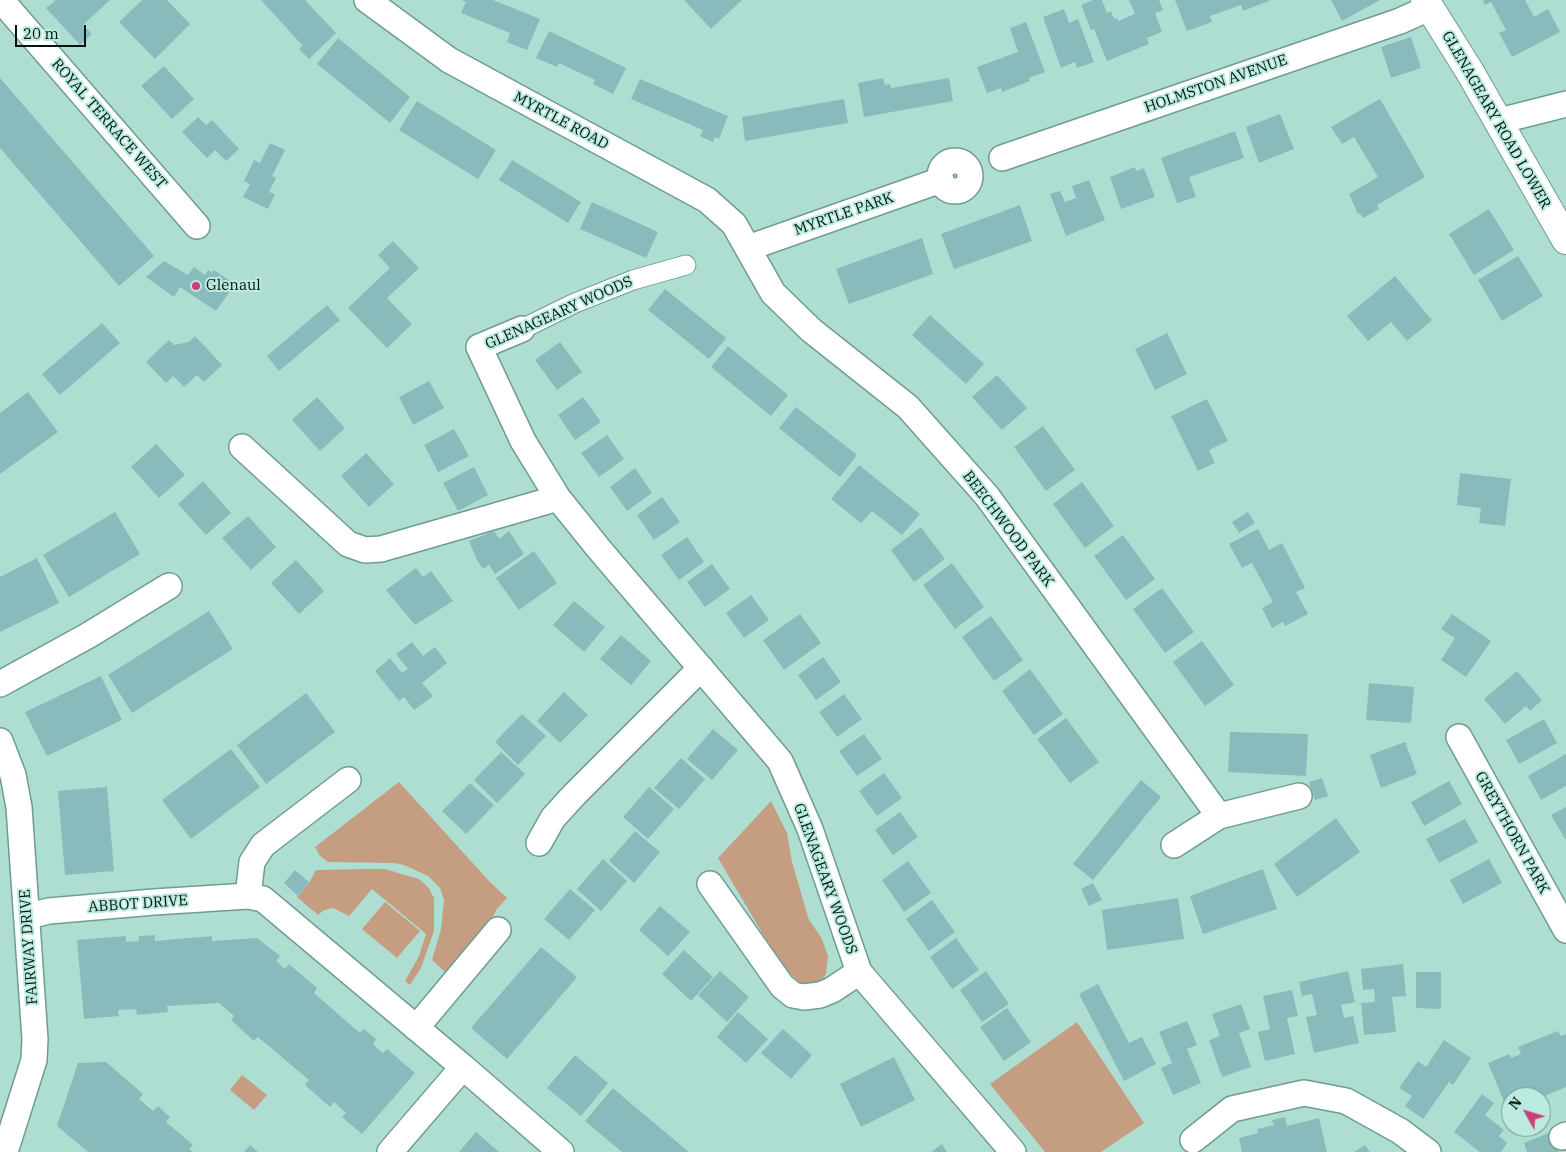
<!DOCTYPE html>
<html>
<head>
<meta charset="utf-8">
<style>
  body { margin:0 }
  #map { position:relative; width:1566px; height:1152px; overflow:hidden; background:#aeded2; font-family:"IBM Plex Serif",serif }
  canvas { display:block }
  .north { position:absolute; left:1501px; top:1087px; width:50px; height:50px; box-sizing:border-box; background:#bbebdf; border:1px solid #71958c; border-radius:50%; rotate:309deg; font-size:14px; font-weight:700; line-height:20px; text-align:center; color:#031410 }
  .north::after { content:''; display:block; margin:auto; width:18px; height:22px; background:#c73f7b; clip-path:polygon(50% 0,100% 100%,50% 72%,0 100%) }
  .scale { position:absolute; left:15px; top:25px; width:71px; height:22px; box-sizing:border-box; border:2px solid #031410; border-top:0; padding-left:6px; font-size:15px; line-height:18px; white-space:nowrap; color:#031410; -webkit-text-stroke:4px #bbebdf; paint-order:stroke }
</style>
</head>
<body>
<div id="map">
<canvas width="1566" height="1152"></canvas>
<div class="north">N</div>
<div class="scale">20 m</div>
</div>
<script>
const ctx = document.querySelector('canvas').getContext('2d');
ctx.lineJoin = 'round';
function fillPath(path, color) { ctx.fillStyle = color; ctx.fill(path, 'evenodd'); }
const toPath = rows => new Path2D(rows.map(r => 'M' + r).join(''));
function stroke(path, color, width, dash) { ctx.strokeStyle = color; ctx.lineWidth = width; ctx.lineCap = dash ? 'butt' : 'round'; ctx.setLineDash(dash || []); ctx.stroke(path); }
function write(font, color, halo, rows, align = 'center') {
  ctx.font = font + ' "IBM Plex Serif",serif'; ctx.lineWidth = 4; ctx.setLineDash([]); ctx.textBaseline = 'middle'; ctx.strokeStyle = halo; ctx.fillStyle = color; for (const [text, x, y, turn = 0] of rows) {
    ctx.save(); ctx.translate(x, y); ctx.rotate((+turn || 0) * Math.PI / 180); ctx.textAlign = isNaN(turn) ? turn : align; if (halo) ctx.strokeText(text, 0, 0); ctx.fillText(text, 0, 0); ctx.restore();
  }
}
fillPath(toPath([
  [399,782,490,882,507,898,496,910,492,920,447,974,432,960,441,929,444,900,440,888,428,876,404,865,393,863,328,862,320,856,315,847],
  [771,801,787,833,792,862,809,920,821,937,828,956,826,974,821,982,812,984,805,986,799,982,781,965,718,858],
  [367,869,385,869,419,879,428,887,434,898,434,931,421,968,410,985,405,981,419,956,426,934,372,889,349,916,333,908,324,910,318,915,297,897,309,883,316,870],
  [385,902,420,931,397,958,362,929],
  [1077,1022,1144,1123,1101,1152,1045,1152,990,1084],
  [242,1075,267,1095,254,1110,230,1090]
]), '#c59e81');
fillPath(toPath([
  [56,0,110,0,83,25,92,34,80,45,46,8],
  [142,0,167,0,190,24,155,59,119,22],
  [261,0,305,0,336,33,309,59,299,49,303,46],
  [461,0,493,0,540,19,527,50,507,42,510,33,461,13,466,2],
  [684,0,742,0,711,29],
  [1093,0,1102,0,1107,13,1111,11,1114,19,1117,18,1118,21,1135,14,1129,0,1159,0,1163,10,1155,13,1162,32,1147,38,1149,44,1107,61,1094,29,1091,30,1081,5],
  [1175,0,1271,0,1243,11,1241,5,1216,14,1210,16,1212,22,1187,31],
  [1331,0,1380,0,1342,21],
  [1483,0,1525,0,1534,17,1548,9,1560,32,1512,57,1499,33,1506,30,1491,2,1485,5],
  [1064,9,1069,23,1078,19,1094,62,1077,68,1075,62,1061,68,1043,17],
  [1026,22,1045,72,1029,78,1030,81,1002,92,1001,88,987,93,977,67,1018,52,1010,28],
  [549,31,626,68,613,94,593,84,595,80,559,63,557,67,536,58],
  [1411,37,1421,68,1391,78,1381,47],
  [338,38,410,97,390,123,317,64],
  [164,66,194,99,172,119,141,86],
  [0,78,154,256,119,286,0,148],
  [883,78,885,85,890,84,891,88,949,78,953,101,864,117,858,83],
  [640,79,728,116,719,139,715,137,713,142,700,136,703,130,631,99],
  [844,99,848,123,745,141,742,117],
  [1380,99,1425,177,1377,205,1379,209,1363,218,1360,213,1358,214,1349,194,1378,177,1354,137,1342,144,1331,127],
  [417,101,496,150,478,179,399,130],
  [1280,114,1294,149,1259,163,1246,127],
  [198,117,206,125,212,120,239,149,226,161,215,150,207,158,182,132],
  [1235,131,1244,158,1189,177,1196,197,1177,203,1161,158],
  [270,143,285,150,272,176,276,178,269,192,275,194,268,209,243,197,250,184,244,181,254,160,260,163],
  [512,160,581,202,568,223,499,180],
  [1135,167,1136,171,1144,168,1155,197,1121,209,1110,177],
  [1089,180,1105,220,1066,236,1050,194,1060,191,1065,202,1076,198,1072,186],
  [592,202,658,232,646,258,580,229],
  [1020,205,1032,241,954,269,941,234],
  [1489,209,1514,250,1474,275,1449,234],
  [922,238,933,274,849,304,836,269],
  [393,241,419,268,387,298,412,324,387,348,348,308,390,268,378,255],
  [1518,256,1543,296,1502,321,1478,280],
  [164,261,188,275,194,267,205,275,208,270,212,273,214,270,235,284,216,311,180,287,174,297,146,277],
  [1395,276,1432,320,1407,341,1391,322,1368,341,1347,316],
  [665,289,726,338,709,359,648,310],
  [327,305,340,320,279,371,267,356],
  [930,315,984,364,966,384,912,335],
  [102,323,120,343,60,395,42,374],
  [1167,333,1187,374,1155,390,1135,349],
  [195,336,222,365,204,382,197,375,184,387,173,376,166,383,146,362,169,340,174,345,189,342],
  [560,342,582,372,557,390,535,360],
  [728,346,788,395,771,416,711,367],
  [997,375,1027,408,1002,430,972,397],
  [429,381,444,408,413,425,399,397],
  [28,392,58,432,0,474,0,413],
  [317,397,345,428,320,451,292,420],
  [583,397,601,422,575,440,558,415],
  [1207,399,1228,441,1209,450,1215,463,1198,471,1171,416],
  [796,407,857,455,840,477,779,428],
  [1043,426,1075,470,1046,491,1014,447],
  [454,429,469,456,438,472,424,445],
  [607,435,624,459,599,477,581,453],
  [156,444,185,475,159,498,131,467],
  [366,453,394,484,369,507,341,476],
  [859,465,920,514,902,535,872,511,861,523,831,499],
  [474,467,488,495,458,511,443,483],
  [635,468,652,493,627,511,610,487],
  [1460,473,1511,479,1505,526,1479,523,1481,508,1457,505],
  [203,481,231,513,206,535,178,504],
  [1082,482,1114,526,1085,548,1053,504],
  [662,497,680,522,654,540,637,515],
  [115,512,140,554,69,597,43,555],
  [1248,512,1255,523,1239,533,1232,522],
  [248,516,276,547,251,570,222,538],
  [921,527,945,559,914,582,891,550],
  [1258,529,1269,550,1282,543,1305,588,1296,592,1308,614,1285,626,1283,622,1272,628,1262,608,1273,602,1252,563,1242,568,1229,544],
  [494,531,499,539,509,531,524,554,495,574,489,565,483,569,477,560,469,541],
  [1123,535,1155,579,1126,600,1094,556],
  [687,537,704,562,679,580,661,555],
  [534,551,557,583,519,610,496,578],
  [37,558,59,603,0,632,0,577],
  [296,560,324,591,299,614,271,583],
  [952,563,984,607,955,629,923,585],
  [712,564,730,589,705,607,687,582],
  [416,568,423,577,431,571,453,601,415,625,386,590],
  [1162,588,1194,632,1165,653,1133,609],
  [751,595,769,620,744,638,726,613],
  [574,601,605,627,584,652,553,625],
  [209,611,233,649,132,713,108,675],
  [800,614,821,643,784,670,763,640],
  [1452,614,1491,641,1466,677,1441,660,1455,638,1441,629],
  [991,616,1023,660,994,681,962,637],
  [621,635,651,661,631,685,600,659],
  [1202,641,1234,685,1205,706,1173,662],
  [412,642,423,656,435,647,447,663,422,683,433,696,414,710,404,697,399,701,375,671,390,658,402,673,408,669,396,654],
  [823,657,841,682,816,700,798,675],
  [1030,669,1063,714,1034,735,1002,691],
  [1517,671,1542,700,1530,711,1526,706,1505,724,1484,699],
  [101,676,122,720,47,756,25,712],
  [1369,683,1414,687,1411,723,1366,720],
  [564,692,588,715,560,743,537,721],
  [306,693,335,732,266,784,237,745],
  [844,694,862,719,837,737,819,712],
  [522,714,546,736,518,765,495,742],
  [1066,718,1099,762,1070,783,1037,739],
  [1544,719,1557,743,1519,764,1506,740],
  [713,729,738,750,712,780,687,759],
  [1230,732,1308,734,1306,776,1228,772],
  [864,734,882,759,857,776,839,751],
  [1405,742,1417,774,1381,788,1370,755],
  [231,749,260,787,191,839,162,800],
  [501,752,525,774,497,803,474,780],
  [1566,754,1566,786,1541,800,1528,776],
  [681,758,705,779,679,809,654,788],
  [884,773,902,798,877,816,859,791],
  [1322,778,1328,796,1315,800,1309,782],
  [1141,780,1161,797,1093,880,1073,864],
  [1449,781,1462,804,1424,826,1411,802],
  [470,783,494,805,466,834,442,811],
  [107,787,114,871,65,875,58,791],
  [649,787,674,809,648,839,623,817],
  [1566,807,1566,839,1565,839,1551,815],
  [900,812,918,837,893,855,875,830],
  [1336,818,1360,852,1297,897,1274,864],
  [1465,819,1478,842,1439,863,1426,839],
  [635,831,660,852,634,883,609,861],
  [603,859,627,881,601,911,577,889],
  [1489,859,1502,883,1463,904,1450,880],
  [908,861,931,893,904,912,882,880],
  [1263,869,1277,909,1203,934,1190,896],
  [295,870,309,882,298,896,284,883],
  [1093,883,1102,900,1089,906,1081,889],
  [570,889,595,910,569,940,544,919],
  [1178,898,1184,939,1107,950,1102,910],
  [932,900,955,932,929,951,906,919],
  [660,906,690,932,668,956,639,930],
  [155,935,155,941,212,936,212,941,257,938,280,956,276,961,285,969,289,964,317,988,314,993,360,1033,364,1029,376,1039,373,1044,379,1050,383,1053,387,1049,415,1073,362,1134,342,1117,346,1113,334,1102,330,1107,305,1085,309,1080,258,1037,254,1041,231,1020,234,1016,219,1003,167,1006,168,1012,137,1015,136,1009,118,1010,119,1016,84,1019,77,940,126,936,126,942,139,941,139,936],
  [956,938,979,970,952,989,930,957],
  [541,947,577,977,507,1059,471,1028],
  [684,950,713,977,691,1001,662,974],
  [1403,964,1406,996,1392,997,1396,1032,1364,1035,1361,1003,1375,1002,1374,989,1363,990,1361,969],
  [720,971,749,997,727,1022,698,995],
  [986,971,1009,1004,982,1022,960,990],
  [1348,971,1355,1002,1341,1005,1344,1018,1353,1016,1359,1043,1314,1053,1306,1017,1317,1015,1312,994,1302,996,1299,982],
  [1416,972,1441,972,1441,1009,1416,1008],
  [1098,984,1129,1043,1142,1037,1156,1064,1124,1081,1079,994],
  [1292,990,1298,1016,1287,1018,1295,1054,1265,1061,1258,1032,1270,1029,1263,996],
  [1241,1004,1250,1029,1239,1033,1251,1067,1222,1077,1209,1040,1220,1036,1212,1014],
  [1007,1008,1031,1042,1004,1061,980,1027],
  [738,1012,768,1039,746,1063,717,1037],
  [1187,1021,1197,1045,1187,1049,1201,1083,1173,1095,1161,1068,1172,1063,1159,1032],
  [783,1029,812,1055,791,1079,761,1053],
  [1558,1031,1561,1036,1566,1034,1566,1087,1542,1097,1538,1097,1535,1090,1527,1094,1528,1097,1511,1097,1511,1104,1506,1106,1488,1063,1509,1054,1511,1058,1521,1054,1518,1047],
  [1444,1040,1471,1058,1453,1085,1449,1082,1423,1119,1405,1106,1412,1096,1399,1088,1418,1061,1426,1067],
  [575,1055,608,1083,581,1116,547,1088],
  [894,1057,915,1100,861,1127,840,1084],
  [106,1062,143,1094,139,1099,153,1111,158,1106,170,1117,166,1122,193,1145,189,1149,193,1152,88,1152,57,1126,78,1063],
  [613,1088,628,1101,689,1152,622,1152,585,1121],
  [1482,1094,1494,1103,1485,1115,1504,1130,1499,1136,1507,1143,1501,1152,1480,1152,1454,1132],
  [1285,1117,1287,1126,1319,1118,1327,1152,1242,1152,1239,1138,1258,1133,1257,1129,1274,1125,1272,1120],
  [476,1132,499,1152,459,1152],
  [1551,1132,1559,1152,1527,1152,1524,1143],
  [942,1144,947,1152,931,1152],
  [250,1145,258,1152,244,1152],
  [1365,1145,1370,1152,1354,1152]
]), '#89bbbc');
const pedestrian = toPath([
  [522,329,575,303,633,280,686,265]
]);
const minor = toPath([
  [1,0,197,226],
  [367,0,449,60,707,200,734,224,773,293,811,330,908,407,987,496,1219,816],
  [1499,121,1566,104],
  [1002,158,1400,21,1429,8],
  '940 176a15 15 0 1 1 30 0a15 15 0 1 1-30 0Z',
  [748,248,941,180],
  [522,329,479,347,523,441,558,498,599,549,780,761,810,829,859,972,1013,1152],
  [242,447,348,544,365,550,381,549,558,498],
  [0,684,89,635,169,586],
  [1459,737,1566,930],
  [0,741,13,775,19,807,35,1039,34,1060,5,1152],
  [539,843,553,818,575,794,701,668],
  [1174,845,1219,816,1299,796],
  [710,884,782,986,793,995,804,997,820,995,832,990,859,972],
  [248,896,252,862,263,845,348,780],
  [28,916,49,911,154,902,248,896,263,899,463,1067],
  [416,1028,498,930],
  [1562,1137,1566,1135],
  [1193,1140,1232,1109,1304,1093,1346,1101,1400,1131,1428,1152],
  [390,1152,463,1067,561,1152]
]);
const secondary = toPath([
  [1425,0,1470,72,1566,240]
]);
stroke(pedestrian, '#6f9c91', 21);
stroke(minor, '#6f9c91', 28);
stroke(secondary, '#6f9c91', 30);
stroke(pedestrian, '#fff', 19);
stroke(minor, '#fff', 25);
stroke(secondary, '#fff', 28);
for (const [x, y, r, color] of [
  [196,286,5,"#c73f7b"]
]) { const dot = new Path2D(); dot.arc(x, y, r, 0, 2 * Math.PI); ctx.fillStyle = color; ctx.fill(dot); stroke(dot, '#bbebdf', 2); }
write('15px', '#031410', '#bbebdf', [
  ["HOLMSTON AVENUE",1216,84,-19],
  ["GLENAGEARY ROAD LOWER",1496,120,60],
  ["MYRTLE ROAD",561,121,28],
  ["ROYAL TERRACE WEST",109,124,49],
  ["MYRTLE PARK",844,214,-19],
  ["GLENAGEARY WOODS",559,313,-24],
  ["BEECHWOOD PARK",1008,529,53],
  ["GREYTHORN PARK",1512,833,61],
  ["GLENAGEARY WOODS",825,879,70],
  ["ABBOT DRIVE",138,904,-4],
  ["FAIRWAY DRIVE",29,947,-94]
]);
write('15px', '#031410', '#bbebdf', [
  ["Glenaul",206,286]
], 'left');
</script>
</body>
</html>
